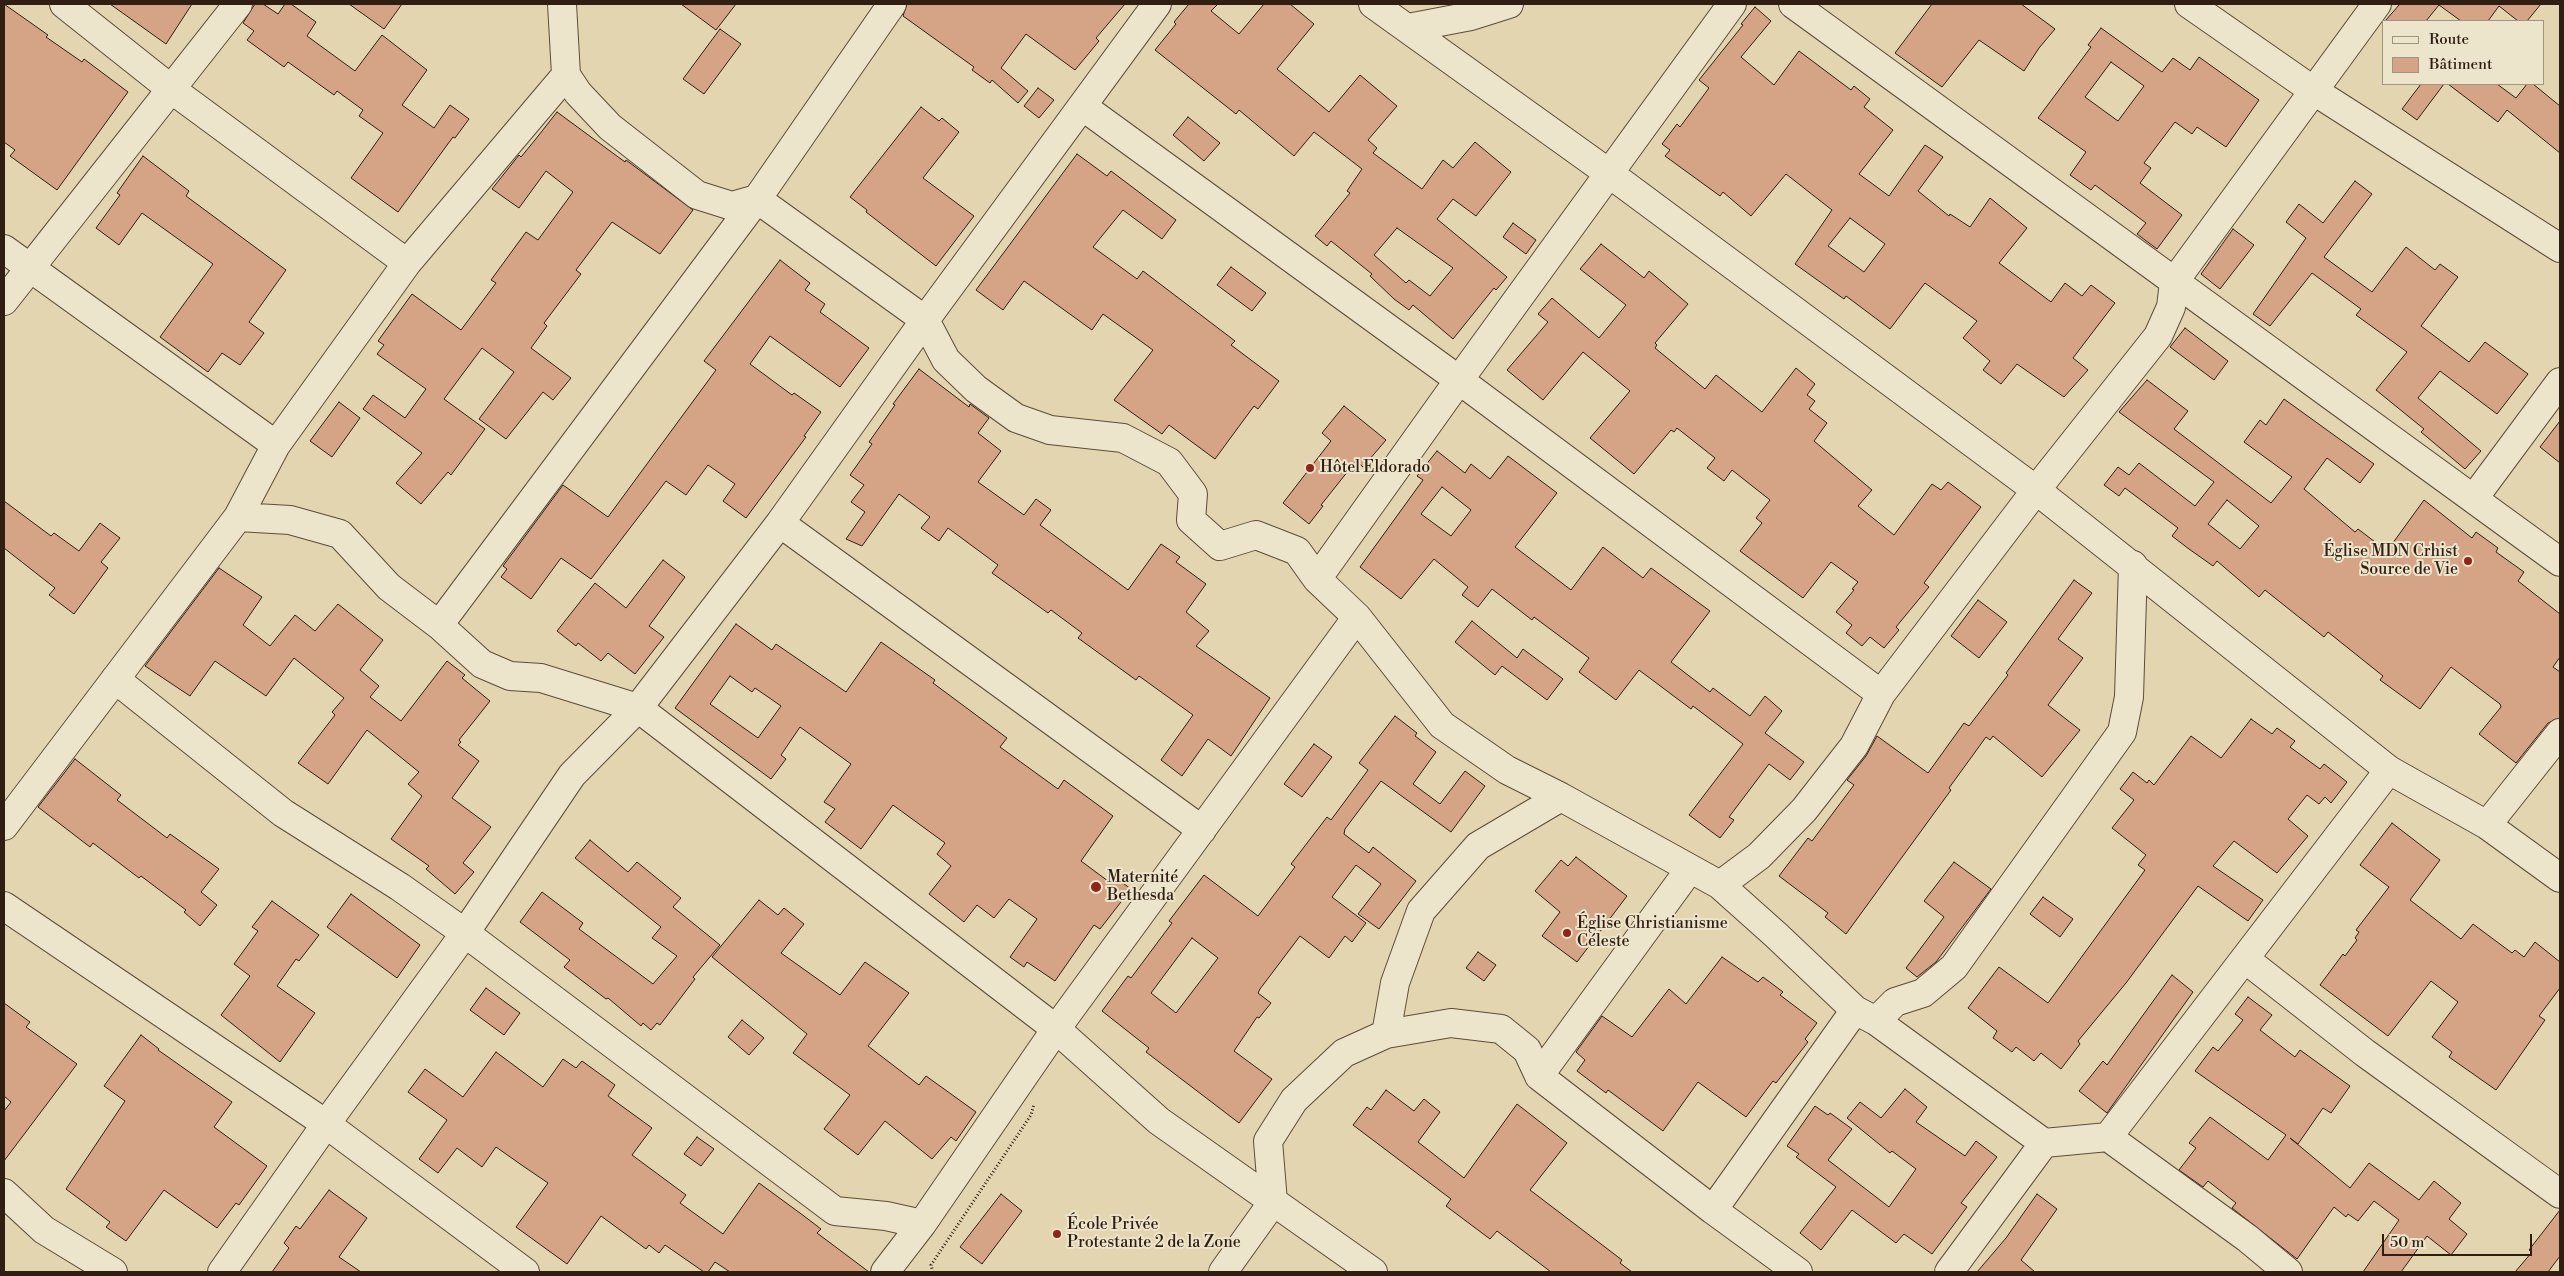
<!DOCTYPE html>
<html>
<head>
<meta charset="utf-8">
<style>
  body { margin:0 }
  #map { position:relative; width:2564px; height:1276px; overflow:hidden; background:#e3d5b0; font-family:"Libre Bodoni",serif }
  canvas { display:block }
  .frame { position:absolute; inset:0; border:5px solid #301e13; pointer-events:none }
  .legend { position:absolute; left:2382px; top:20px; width:162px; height:65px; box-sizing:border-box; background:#ede4cc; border:1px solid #a19582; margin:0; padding:6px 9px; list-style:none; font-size:15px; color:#301e13 }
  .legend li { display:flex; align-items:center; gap:10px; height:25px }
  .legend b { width:25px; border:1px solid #a19582 }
  .scale { position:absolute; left:2382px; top:1234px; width:150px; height:22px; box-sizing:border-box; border:2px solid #301e13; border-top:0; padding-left:6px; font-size:15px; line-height:18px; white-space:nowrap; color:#301e13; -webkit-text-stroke:4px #ede4cc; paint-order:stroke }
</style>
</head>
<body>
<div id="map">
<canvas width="2564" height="1276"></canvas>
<div class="frame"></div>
<ul class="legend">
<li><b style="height:6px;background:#ede4cc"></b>Route</li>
<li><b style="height:14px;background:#d5a486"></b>Bâtiment</li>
</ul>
<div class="scale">50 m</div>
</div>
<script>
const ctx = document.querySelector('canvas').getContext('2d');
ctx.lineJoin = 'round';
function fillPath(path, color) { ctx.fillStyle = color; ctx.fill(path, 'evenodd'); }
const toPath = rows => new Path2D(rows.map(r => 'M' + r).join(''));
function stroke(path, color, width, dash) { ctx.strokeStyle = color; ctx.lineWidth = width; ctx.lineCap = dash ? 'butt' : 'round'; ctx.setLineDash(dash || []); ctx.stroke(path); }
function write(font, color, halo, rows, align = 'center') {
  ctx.font = font + ' "Libre Bodoni",serif'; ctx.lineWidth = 4; ctx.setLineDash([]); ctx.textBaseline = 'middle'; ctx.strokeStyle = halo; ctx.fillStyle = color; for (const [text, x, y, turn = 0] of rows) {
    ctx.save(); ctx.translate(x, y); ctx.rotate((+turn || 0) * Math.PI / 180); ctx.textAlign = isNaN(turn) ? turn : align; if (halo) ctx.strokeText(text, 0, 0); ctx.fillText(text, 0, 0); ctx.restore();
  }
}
const building = toPath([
  [4,4,48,35,46,37,82,62,84,59,128,92,57,190,10,156,15,150,4,142,4,4],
  [110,4,192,4,166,44,110,4],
  [255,4,263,4,278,14,285,4,291,4,316,22,307,36,355,71,382,35,427,70,402,105,434,128,450,105,469,119,455,138,453,137,398,212,351,178,383,133,359,116,363,110,337,91,334,95,288,62,284,67,247,40,254,31,243,23,255,4],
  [349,4,402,4,384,29,349,4],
  [681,4,736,4,716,30,681,4],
  [907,4,1125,4,1096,38,1099,41,1075,70,1026,34,1001,68,1028,91,1018,103,992,80,990,83,972,70,974,67,903,16,907,4],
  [1189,4,1218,4,1211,11,1239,34,1264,4,1290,4,1314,24,1277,69,1329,112,1360,75,1397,106,1368,140,1377,148,1373,153,1422,189,1443,160,1453,168,1475,142,1511,172,1476,216,1453,199,1437,219,1507,277,1496,290,1494,288,1453,339,1413,305,1409,310,1394,299,1370,276,1372,274,1331,241,1327,246,1315,236,1350,193,1347,191,1362,169,1314,132,1294,156,1239,110,1236,114,1155,50,1176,24,1174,22,1189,4],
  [1397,228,1453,268,1430,296,1409,280,1406,283,1374,255,1397,228],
  [1932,4,2021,4,2055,29,2039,48,2024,71,1979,40,1942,87,1895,53,1932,4],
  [2400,4,2541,4,2527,21,2518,21,2499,6,2488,21,2461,21,2439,5,2426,21,2385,21,2400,4],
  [1755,7,1771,21,1741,57,1774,85,1799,51,1851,90,1854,86,1870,99,1864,107,1893,130,1859,174,1889,196,1925,145,1943,157,1918,191,1949,216,1950,214,1970,227,1990,198,2027,228,1999,263,2051,302,2065,283,2082,296,2091,285,2115,303,2073,358,2088,370,2064,397,2017,364,2001,384,1983,370,1990,361,1963,338,1977,321,1925,283,1890,329,1846,296,1844,299,1795,264,1832,210,1786,174,1751,216,1723,192,1720,196,1665,156,1670,150,1662,144,1677,124,1680,127,1709,88,1699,80,1743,25,1741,24,1755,7],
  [1850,218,1885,244,1864,272,1828,246,1850,218],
  [2101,28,2162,72,2173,58,2190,70,2199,57,2259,100,2226,147,2197,127,2192,134,2175,122,2144,163,2151,168,2140,183,2182,215,2157,249,2137,234,2146,223,2095,185,2091,190,2070,175,2086,152,2038,118,2091,47,2088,45,2101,28],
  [2111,62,2144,86,2118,121,2085,97,2111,62],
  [720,29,741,44,704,94,683,79,720,29],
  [2421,84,2444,84,2417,120,2402,109,2421,84],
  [2448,84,2497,84,2516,98,2527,84,2533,84,2560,106,2560,153,2507,110,2498,122,2448,84],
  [1038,88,1054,100,1039,118,1024,106,1038,88],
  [921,107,939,121,942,118,959,132,923,178,974,216,936,266,866,212,867,210,850,197,921,107],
  [557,112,625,162,626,160,693,210,660,254,612,222,576,270,581,274,544,323,547,326,531,348,571,378,553,400,543,392,506,439,479,419,514,372,482,348,444,399,485,429,451,475,448,472,421,504,396,483,422,453,363,409,373,395,405,418,426,389,377,354,384,345,378,341,412,294,461,330,496,283,491,280,526,232,538,240,573,192,546,171,519,208,492,189,519,155,521,157,535,140,557,112],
  [1188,117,1220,143,1204,161,1173,135,1188,117],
  [1077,154,1107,176,1111,171,1176,220,1162,239,1123,210,1093,247,1137,279,1143,271,1235,341,1231,345,1279,381,1258,409,1254,406,1215,459,1169,425,1162,434,1114,400,1153,350,1103,314,1092,330,1024,281,1003,310,976,290,1077,154],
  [143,156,189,191,186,196,286,270,249,322,264,333,240,365,222,353,208,372,160,337,213,264,142,213,119,245,96,228,120,195,117,193,143,156],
  [2355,181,2372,194,2324,257,2372,292,2406,247,2435,270,2440,264,2458,277,2421,326,2469,362,2485,342,2528,374,2497,414,2440,371,2418,398,2481,451,2465,469,2421,432,2424,429,2376,390,2407,352,2356,315,2361,309,2312,273,2270,326,2253,314,2306,238,2286,222,2299,204,2323,223,2355,181],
  [1513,223,1536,240,1526,254,1503,237,1513,223],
  [2233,229,2254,245,2220,289,2201,274,2233,229],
  [1601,244,1644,278,1649,271,1688,304,1655,343,1657,345,1655,348,1705,389,1716,375,1762,412,1796,368,1815,384,1807,395,1815,401,1809,409,1827,423,1814,441,1872,490,1858,506,1894,535,1932,484,1941,490,1948,482,1981,507,1924,583,1929,587,1896,627,1899,630,1884,648,1870,637,1862,646,1846,633,1852,625,1836,612,1854,590,1852,589,1858,582,1831,562,1803,598,1740,551,1762,523,1756,518,1770,500,1732,470,1724,481,1707,468,1715,458,1677,428,1674,432,1671,430,1634,474,1590,438,1630,391,1583,352,1543,400,1507,370,1548,322,1538,314,1552,298,1599,338,1626,305,1580,269,1601,244],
  [780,260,810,283,805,290,825,304,820,312,869,348,840,387,770,336,750,364,792,395,794,393,821,412,804,436,806,437,746,518,723,501,735,484,708,465,686,495,666,481,591,579,561,558,531,599,501,577,507,569,503,566,563,485,608,517,716,370,704,361,780,260],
  [1231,267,1266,293,1252,311,1217,285,1231,267],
  [2185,328,2228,361,2214,380,2170,347,2185,328],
  [919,369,969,407,970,404,989,418,978,433,1001,451,978,482,1024,515,1036,499,1051,510,1040,525,1128,590,1161,544,1180,557,1176,562,1206,584,1186,612,1209,631,1196,646,1270,698,1231,756,1208,739,1182,776,1161,760,1193,715,1139,676,1136,680,1078,638,1082,633,1051,610,1048,613,992,573,998,565,948,528,939,541,921,528,930,517,899,494,862,546,846,539,865,512,851,502,864,485,850,475,872,444,869,442,895,405,893,404,919,369],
  [2147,380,2188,411,2174,429,2271,503,2292,477,2244,442,2260,420,2266,425,2284,399,2374,464,2360,483,2327,458,2304,489,2355,532,2358,529,2387,551,2424,500,2472,538,2476,532,2498,548,2496,552,2524,572,2518,581,2560,614,2560,657,2553,667,2560,672,2560,718,2548,723,2516,763,2479,734,2501,707,2500,704,2451,667,2420,709,2380,680,2383,676,2328,632,2324,637,2265,590,2259,597,2217,561,2213,566,2189,549,2172,536,2178,528,2125,488,2119,496,2104,485,2118,467,2129,475,2139,463,2195,506,2214,482,2119,412,2147,380],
  [2227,500,2259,526,2240,549,2208,524,2227,500],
  [339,402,360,418,332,457,310,441,339,402],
  [1344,406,1386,440,1363,467,1356,461,1321,505,1323,506,1309,524,1283,503,1331,441,1322,433,1344,406],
  [2560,421,2560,463,2540,447,2560,421],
  [1437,451,1465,473,1471,464,1490,479,1508,456,1557,493,1515,547,1571,590,1603,547,1643,578,1651,568,1710,611,1671,662,1710,692,1713,688,1750,716,1765,696,1782,711,1765,733,1804,762,1790,780,1769,764,1729,817,1734,820,1720,838,1689,815,1743,744,1693,706,1691,709,1639,670,1616,700,1579,672,1589,658,1534,617,1532,620,1492,589,1478,607,1462,595,1468,587,1434,559,1401,599,1360,567,1423,480,1417,476,1437,451],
  [1442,487,1471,510,1451,536,1421,514,1442,487],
  [4,501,51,536,54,533,79,551,100,523,120,538,101,562,108,568,74,614,49,595,55,588,4,548,4,501],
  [663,560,685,577,649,626,664,637,635,674,608,653,601,661,578,643,576,646,557,631,595,583,626,608,663,560],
  [219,568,262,597,243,625,270,646,295,615,315,631,338,604,383,640,360,670,379,686,370,697,401,721,447,661,465,675,462,678,490,701,459,740,461,742,458,745,479,761,452,798,491,827,463,863,474,872,455,894,426,869,429,866,391,839,422,796,408,784,419,772,367,730,328,784,298,763,335,715,332,712,344,698,294,658,266,696,215,661,190,696,145,666,219,568],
  [2074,580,2092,593,2058,639,2083,658,2048,705,2080,730,2042,777,1993,736,1990,740,1986,737,1949,788,1951,790,1846,934,1825,917,1828,913,1779,876,1808,838,1812,841,1854,785,1847,780,1866,756,1877,736,1928,773,1964,723,1969,726,2008,675,2006,673,2074,580],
  [1978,600,2007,622,1979,658,1951,636,1978,600],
  [1472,621,1517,658,1523,649,1563,679,1547,700,1502,666,1495,675,1455,642,1472,621],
  [736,624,772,650,776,644,846,692,881,642,935,680,933,683,1007,738,1000,747,1058,789,1064,780,1113,816,1081,861,1112,884,1116,878,1131,889,1100,929,1094,925,1055,981,1027,962,1024,967,1010,957,1037,919,1009,899,994,918,977,905,964,922,929,894,951,866,937,854,945,843,893,805,861,849,825,822,835,809,824,802,851,764,800,727,781,755,786,759,771,779,675,708,736,624],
  [730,676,752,692,755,688,781,706,758,738,710,704,730,676],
  [1395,716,1417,733,1415,736,1436,752,1413,784,1440,804,1465,771,1485,786,1451,832,1381,781,1345,829,1344,834,1369,853,1373,847,1416,881,1379,929,1358,914,1381,884,1356,865,1332,897,1366,923,1352,942,1345,936,1329,958,1300,936,1260,989,1258,993,1271,1003,1259,1018,1257,1017,1234,1051,1272,1079,1239,1123,1146,1052,1149,1048,1102,1011,1128,976,1131,978,1172,923,1169,921,1204,875,1258,916,1295,867,1291,864,1327,817,1331,820,1368,770,1359,763,1395,716],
  [1192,938,1218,958,1176,1013,1151,993,1192,938],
  [2251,719,2272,734,2277,728,2295,741,2290,747,2320,769,2324,764,2347,782,2331,803,2325,797,2319,804,2307,795,2288,819,2308,836,2277,873,2234,841,2213,866,2263,900,2248,921,2198,886,2126,983,2078,1041,2080,1044,2061,1069,2041,1053,2034,1061,2016,1047,2012,1052,1993,1038,1997,1031,1968,1008,1999,967,2048,1003,2145,870,2138,865,2146,855,2112,828,2134,800,2120,789,2133,772,2147,783,2149,780,2154,785,2191,736,2221,758,2251,719],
  [1314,744,1332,757,1302,797,1284,784,1314,744],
  [75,759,121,795,117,800,167,838,170,834,219,869,201,892,217,905,200,926,184,912,186,910,141,876,139,878,93,843,90,847,38,807,75,759],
  [2392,823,2440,860,2410,900,2461,939,2473,924,2512,953,2515,950,2524,957,2535,942,2560,962,2560,988,2539,1016,2545,1020,2496,1090,2449,1057,2452,1052,2432,1037,2458,1002,2431,981,2388,1036,2320,985,2343,954,2345,956,2357,940,2355,938,2359,932,2356,930,2389,887,2360,865,2392,823],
  [590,840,628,872,637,862,681,898,673,907,720,945,693,977,695,979,660,1025,657,1023,651,1030,643,1023,641,1026,608,998,606,999,564,967,570,960,520,922,542,892,583,923,579,929,653,984,677,956,652,938,661,927,575,858,590,840],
  [1576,857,1627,896,1577,962,1542,936,1560,912,1535,891,1561,860,1568,866,1576,857],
  [1954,862,1991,889,1936,962,1917,977,1906,968,1944,917,1924,901,1954,862],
  [351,894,420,945,397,978,327,927,351,894],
  [2043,897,2073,919,2060,937,2030,914,2043,897],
  [759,900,778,915,784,908,804,924,781,953,840,995,865,962,909,993,868,1046,919,1085,926,1076,976,1112,956,1141,951,1137,932,1159,885,1121,858,1155,824,1129,850,1095,793,1053,807,1034,712,957,759,900],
  [272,901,319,935,299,961,296,959,277,986,315,1013,280,1062,221,1015,250,976,234,964,258,931,252,927,272,901],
  [1478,952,1496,965,1484,981,1466,968,1478,952],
  [1722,957,1758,982,1763,977,1783,992,1780,995,1817,1023,1805,1039,1808,1042,1776,1083,1773,1081,1746,1117,1698,1082,1663,1131,1608,1090,1606,1093,1577,1071,1585,1060,1576,1052,1602,1016,1632,1037,1669,989,1686,1004,1722,957],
  [2172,975,2193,992,2107,1113,2079,1091,2103,1061,2107,1065,2172,975],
  [486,988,520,1013,504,1035,470,1010,486,988],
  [2248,997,2272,1015,2260,1030,2295,1057,2300,1050,2350,1086,2331,1113,2323,1108,2298,1144,2290,1138,2350,1188,2369,1163,2419,1200,2434,1181,2461,1203,2449,1219,2467,1234,2451,1255,2427,1236,2401,1272,2363,1272,2399,1220,2374,1201,2358,1221,2348,1214,2346,1217,2334,1207,2297,1259,2232,1208,2236,1203,2208,1181,2203,1187,2179,1170,2196,1148,2189,1143,2210,1117,2268,1160,2286,1135,2195,1071,2213,1047,2218,1051,2243,1020,2235,1014,2248,997],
  [4,1003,30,1022,26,1027,77,1064,4,1161,4,1111,11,1102,4,1096,4,1003],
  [742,1020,764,1038,749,1055,728,1037,742,1020],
  [141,1035,159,1049,158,1050,232,1102,214,1127,267,1166,239,1205,236,1203,217,1228,164,1190,126,1241,106,1227,110,1222,66,1189,125,1101,104,1086,141,1035],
  [496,1052,543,1087,563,1059,576,1068,582,1061,615,1085,608,1096,652,1128,632,1155,686,1195,680,1203,723,1234,759,1183,804,1216,821,1229,817,1233,869,1272,730,1272,715,1262,708,1272,704,1272,665,1245,659,1253,649,1245,646,1249,601,1216,567,1264,516,1227,548,1183,523,1166,496,1147,482,1167,457,1148,438,1173,419,1159,447,1120,408,1092,425,1069,463,1097,496,1052],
  [1905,1089,1927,1107,1916,1122,1965,1156,1976,1141,1997,1157,1961,1203,1967,1207,1932,1254,1904,1234,1896,1243,1852,1210,1821,1250,1800,1233,1836,1187,1796,1157,1799,1154,1787,1146,1815,1106,1828,1115,1830,1113,1852,1129,1828,1160,1889,1207,1916,1169,1892,1151,1890,1153,1847,1118,1860,1102,1881,1118,1905,1089],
  [1386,1090,1414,1111,1424,1099,1440,1112,1418,1142,1464,1178,1517,1104,1567,1143,1530,1190,1622,1260,1620,1263,1632,1272,1551,1272,1497,1231,1490,1239,1446,1206,1451,1199,1353,1125,1367,1107,1371,1110,1386,1090],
  [697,1137,714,1149,701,1166,684,1154,697,1137],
  [329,1190,367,1218,339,1257,361,1272,272,1272,289,1248,284,1243,296,1226,300,1229,329,1190],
  [1001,1194,1022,1211,982,1264,960,1247,1001,1194],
  [2037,1194,2057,1209,2021,1260,2035,1272,1977,1272,2006,1238,2037,1194],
  [2560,1210,2560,1256,2548,1272,2515,1272,2532,1252,2529,1250,2560,1210]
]);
fillPath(building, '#d5a486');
stroke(building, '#301e13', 1);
const minor = toPath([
  [64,4,171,89,407,263],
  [562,4,566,75,578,93,610,127,697,195,732,206,757,199,925,320,946,360,976,389,1016,418,1050,430,1123,438,1169,462,1193,494,1191,520,1220,546,1256,535,1297,551,1317,579,1357,617,1442,725,1507,770,1561,797,1720,885,1776,935,1855,1010,1876,1021,2044,1143,2108,1137,2247,1238,2288,1272],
  [1373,4,1610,174,2036,490,2389,770,2487,825,2560,878],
  [1793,4,2560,562],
  [2189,4,2314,91,2560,248],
  [1408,28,1471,16,1509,4],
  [1082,106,1459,380,1881,694],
  [4,249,276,445],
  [4,301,238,4],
  [2474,498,2560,382],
  [238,517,290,520,340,534,389,587,439,625,482,664,510,676,541,678,638,708,1056,1029,1159,1121,1373,1272],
  [780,523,1202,830],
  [1317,579,1459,380,1732,4],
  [439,625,757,199,892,4],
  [115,679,283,813,400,887,465,933,835,1211,886,1216,922,1224],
  [2487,825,2560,733],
  [4,826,238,517,276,445,407,263,566,75],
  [1720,885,1759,856,1804,810,1854,746,1881,694,2036,490,2158,336,2171,307,2174,282,2377,4],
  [4,906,326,1124,525,1272],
  [2245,959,2365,1053,2560,1194],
  [1876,1021,1895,1002,1923,993,1954,967,2122,732,2129,697,2133,565],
  [1386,1034,1451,1023,1501,1029,1527,1050,1539,1076,1713,1210,1798,1272],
  [1539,1076,1689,870],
  [2108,1137,2389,770],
  [4,1193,44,1230,113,1272],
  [1713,1210,1855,1010],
  [222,1272,326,1124,465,933,572,775,638,708,780,523,925,320,1157,4],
  [885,1272,922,1224,1056,1029,1357,617],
  [1223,1272,1273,1202,1268,1141,1294,1100,1344,1053,1386,1034,1395,983,1421,911,1478,846,1561,797],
  [1949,1272,2044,1143]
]);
stroke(minor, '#5d4c3a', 30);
stroke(toPath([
  [933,1272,931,1265,1031,1115,1034,1104]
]), '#301e13', 3, [1, 2.5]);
stroke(minor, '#ede4cc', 28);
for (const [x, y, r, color] of [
  [1310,468,5,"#8f2418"],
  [2468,561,5,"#8f2418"],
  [1096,887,6,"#8f2418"],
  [1567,933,5,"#8f2418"],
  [1057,1234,5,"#8f2418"]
]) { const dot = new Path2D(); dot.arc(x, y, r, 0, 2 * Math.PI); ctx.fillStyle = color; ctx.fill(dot); stroke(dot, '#ede4cc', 2); }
write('16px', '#301e13', '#ede4cc', [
  ["Hôtel Eldorado",1320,468],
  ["Église MDN Crhist",2458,552,"right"],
  ["Source de Vie",2458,570,"right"],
  ["Maternité",1107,878],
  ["Bethesda",1107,896],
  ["Église Christianisme",1577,924],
  ["Céleste",1577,942],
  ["École Privée",1067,1225],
  ["Protestante 2 de la Zone",1067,1243]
], 'left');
</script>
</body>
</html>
